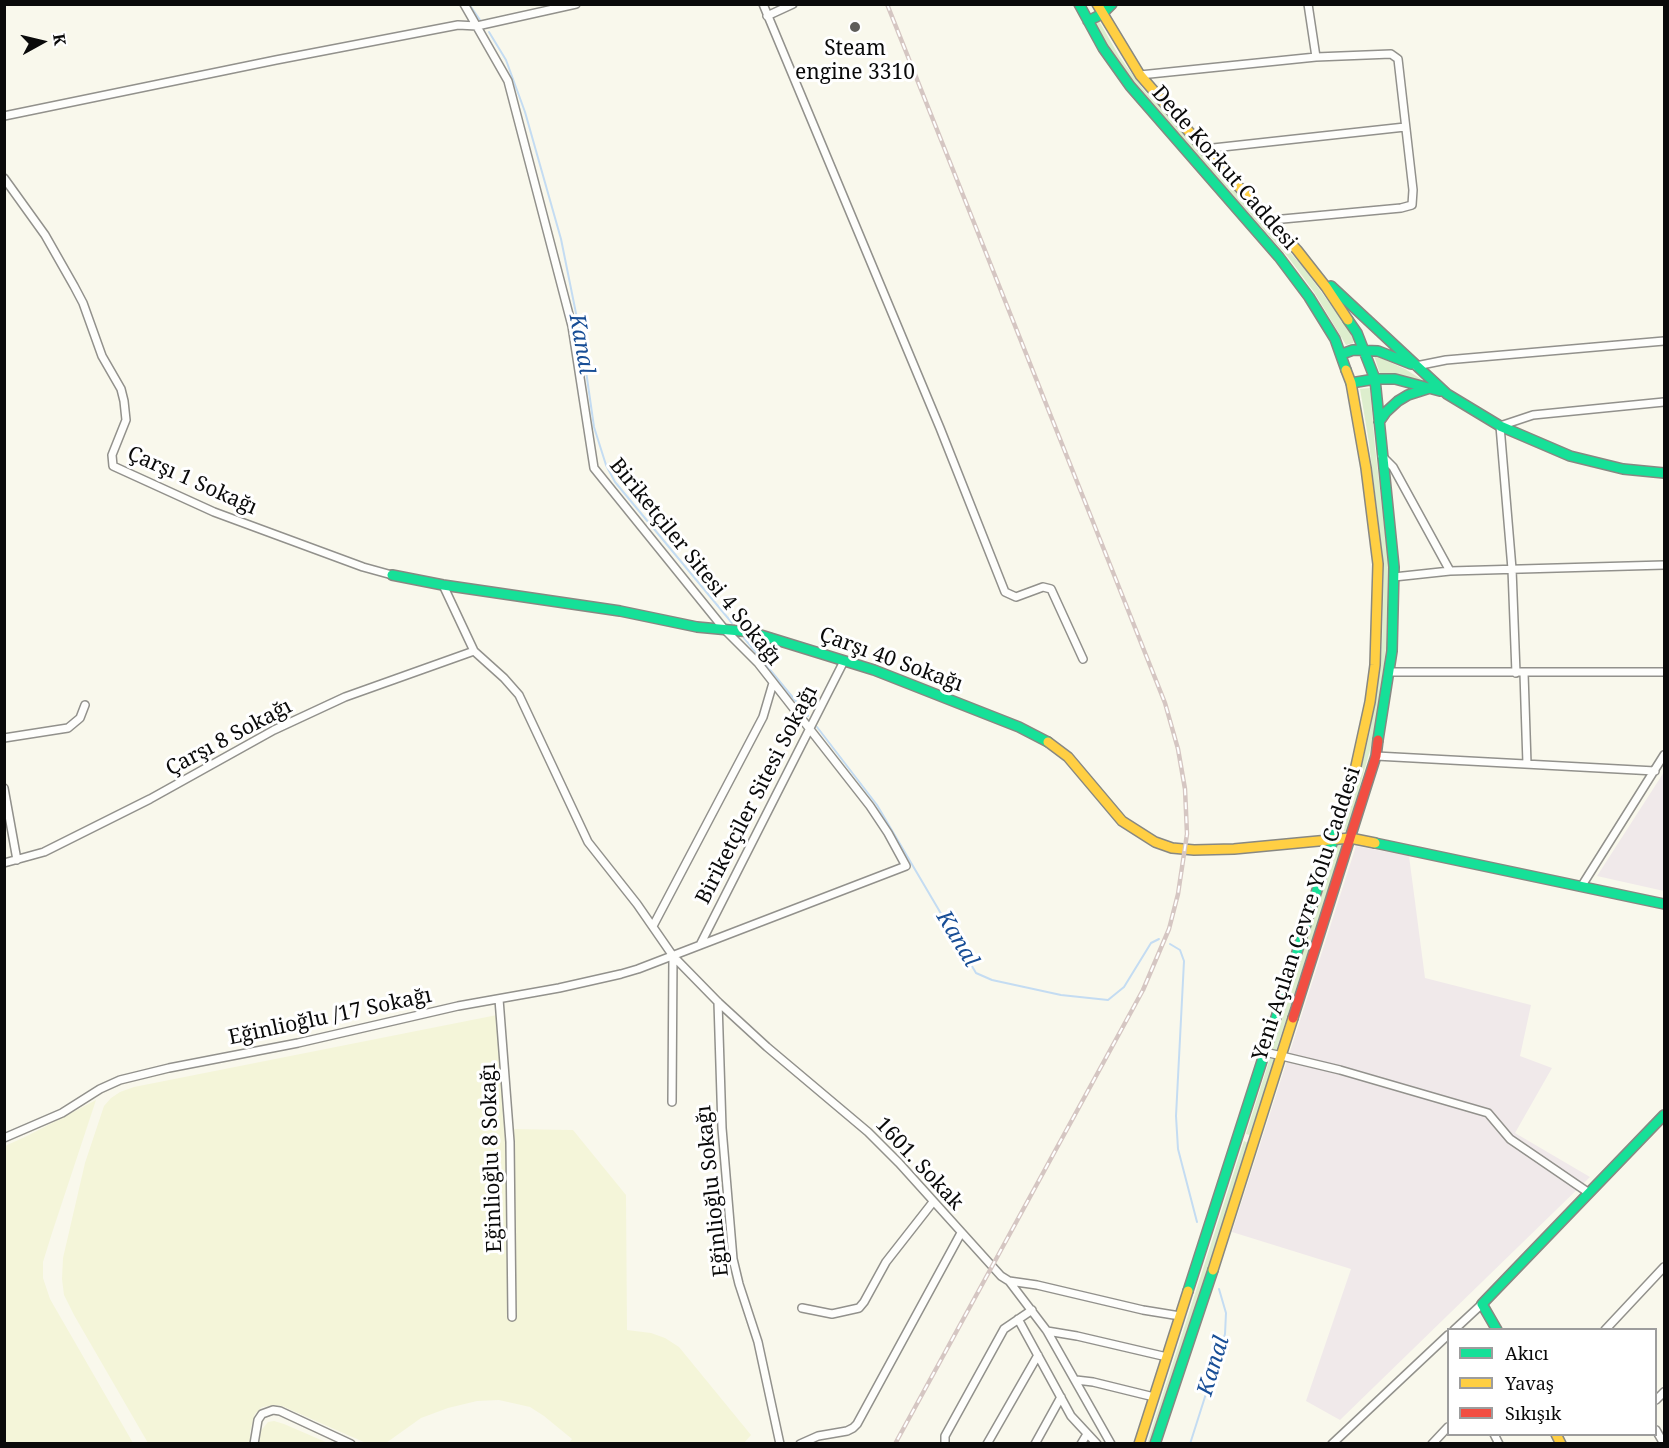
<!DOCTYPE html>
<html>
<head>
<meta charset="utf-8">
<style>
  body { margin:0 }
  #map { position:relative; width:1669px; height:1448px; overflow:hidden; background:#f9f8ec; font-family:"Noto Serif",serif }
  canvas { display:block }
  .frame { position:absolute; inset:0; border:6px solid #0a0a0a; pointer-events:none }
  .legend { position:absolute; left:1447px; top:1328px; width:210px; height:108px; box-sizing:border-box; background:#fff; border:2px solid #9d9d9d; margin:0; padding:8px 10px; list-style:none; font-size:18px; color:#0a0a0a }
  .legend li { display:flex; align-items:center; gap:12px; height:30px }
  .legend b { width:30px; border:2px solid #9d9d9d }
  .north { position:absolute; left:12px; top:12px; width:60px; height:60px; -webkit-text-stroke:4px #fff; paint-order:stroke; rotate:82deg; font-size:16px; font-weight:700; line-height:24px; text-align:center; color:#0a0a0a }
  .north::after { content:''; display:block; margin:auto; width:21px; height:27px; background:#0a0a0a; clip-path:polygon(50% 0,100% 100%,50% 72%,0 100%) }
</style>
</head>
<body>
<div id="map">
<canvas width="1669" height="1448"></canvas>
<div class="frame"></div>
<ul class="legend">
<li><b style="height:8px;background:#16e098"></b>Akıcı</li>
<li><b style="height:8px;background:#ffcf43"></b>Yavaş</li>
<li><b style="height:8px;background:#f24e42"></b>Sıkışık</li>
</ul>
<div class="north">K</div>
</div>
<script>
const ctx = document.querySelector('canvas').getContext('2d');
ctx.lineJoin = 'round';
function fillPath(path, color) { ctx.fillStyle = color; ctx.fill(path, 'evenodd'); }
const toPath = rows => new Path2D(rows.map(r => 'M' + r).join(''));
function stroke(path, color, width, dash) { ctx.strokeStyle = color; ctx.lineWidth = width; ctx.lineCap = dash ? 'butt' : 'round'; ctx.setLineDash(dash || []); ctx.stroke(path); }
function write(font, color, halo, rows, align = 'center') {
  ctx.font = font + ' "Noto Serif",serif'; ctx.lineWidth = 6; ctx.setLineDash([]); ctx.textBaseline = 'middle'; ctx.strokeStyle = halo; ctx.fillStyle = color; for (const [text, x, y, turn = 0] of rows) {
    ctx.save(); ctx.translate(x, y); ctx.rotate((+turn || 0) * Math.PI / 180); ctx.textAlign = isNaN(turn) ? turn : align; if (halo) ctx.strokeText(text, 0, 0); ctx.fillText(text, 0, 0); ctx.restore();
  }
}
fillPath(toPath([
  [1664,772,1664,891,1597,876],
  [1356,846,1409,856,1425,978,1531,1005,1520,1056,1552,1068,1515,1133,1590,1177,1340,1420,1306,1401,1351,1269,1232,1232]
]), '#f0e9ea');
fillPath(toPath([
  [497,1015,507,1129,573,1130,626,1195,627,1330,651,1333,665,1338,679,1347,751,1435,744,1443,569,1443,572,1439,544,1416,530,1407,499,1400,477,1401,448,1408,421,1418,386,1443,366,1443,282,1406,275,1405,262,1407,255,1414,250,1432,250,1443,148,1443,74,1315,64,1295,62,1279,63,1258,85,1163,104,1106,111,1098,120,1092,134,1087],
  [96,1100,52,1233,43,1262,43,1278,50,1299,133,1443,5,1443,5,1146,27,1136],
  [274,1421,284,1424,328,1443,259,1443,260,1432,268,1422]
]), '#f4f5d9');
fillPath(toPath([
  [1099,21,1119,56,1143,89,1303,267,1347,327,1354,340,1353,343,1346,345,1314,292,1288,257,1140,91,1106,42,1096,24],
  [1374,355,1405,369,1429,384,1397,375,1380,374],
  [1370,388,1375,447,1388,559,1386,649,1374,736,1347,832,1342,830,1362,765,1370,731,1380,670,1382,645,1384,568,1369,443,1360,389],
  [1339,841,1343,843,1276,1051,1271,1049],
  [1270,1058,1275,1059,1250,1135,1246,1134],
  [1244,1141,1248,1143,1152,1443,1147,1444]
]), '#ddeecd');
stroke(toPath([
  [469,4,480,20],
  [489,32,506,60,525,112,561,239,582,343,594,427,606,465,615,482,732,623],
  [744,638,808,716],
  [817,727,877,805,976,973,992,980,1061,995,1108,1000,1124,987,1151,943,1159,939],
  [1170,944,1180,950,1184,961,1176,1116,1178,1149,1197,1222],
  [1190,1444,1225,1334,1226,1313,1219,1289]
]), '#c4dcf2', 2);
const street = toPath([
  [763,4,940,428,1005,592,1016,597,1043,587,1051,589,1083,659],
  [1308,4,1316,57],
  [767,16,793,4],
  [1140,75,1316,57,1391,54,1398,59,1413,190,1412,205,1401,208,1272,220],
  [4,116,276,60,458,25,477,26,576,4],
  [1204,149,1405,127],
  [4,178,45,235,74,286,83,303,102,356,121,389,124,401,126,420,112,455,113,466,214,512,363,567,392,575],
  [1416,366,1446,360,1664,341],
  [1382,456,1393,467,1450,571,1664,565],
  [1394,577,1450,571],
  [443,585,474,651,504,678,519,695,588,842,637,904,673,956,718,1002,767,1047,868,1132,899,1163,1001,1276,1009,1281,1037,1285,1143,1310,1180,1316],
  [1390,672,1664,672],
  [1516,673,1512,569,1500,426,1533,415,1664,402],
  [1524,673,1527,764],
  [4,738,68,728,80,718,85,705],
  [1376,756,1655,771],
  [4,788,17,860],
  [4,863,44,852,150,799,274,730,345,697,474,651],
  [1581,887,1664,755],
  [653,926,763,717,773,683],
  [700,945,844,661],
  [499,999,510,1142,512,1317],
  [718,1002,722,1128,733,1259,739,1284,758,1342,780,1444],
  [1265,1052,1340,1070,1488,1113,1510,1139,1589,1193],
  [672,1102,673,956],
  [4,1138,62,1113,100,1089,120,1080,169,1068,298,1043,458,1006,559,988,621,974,638,969,906,866,888,833,870,806,758,663,725,630,594,468,572,326,508,81,464,4],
  [1009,1281,1047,1331,1111,1444],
  [802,1308,832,1314,859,1308,864,1302,886,1262,933,1202],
  [1018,1319,1071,1416,1097,1444],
  [1454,1330,1482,1304],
  [1605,1330,1664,1267],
  [1047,1331,1077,1336,1167,1357],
  [1076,1380,1093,1382,1154,1397],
  [1656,1400,1664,1392],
  [1656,1430,1664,1444],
  [1494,1434,1499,1444],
  [254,1444,258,1420,262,1414,273,1410,280,1411,351,1444],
  [800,1444,818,1436,847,1431,853,1428,857,1424,961,1233],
  [945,1444,945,1436,1004,1329,1032,1310],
  [987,1444,1038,1355],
  [1035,1444,1061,1397],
  [1081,1444,1087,1434],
  [1332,1444,1448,1335],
  [1432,1444,1448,1427]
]);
const fast = toPath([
  [1079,4,1103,48,1130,86,1279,257,1309,297,1335,339,1346,370],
  [1088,21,1102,14,1112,4],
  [1331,286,1447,394,1500,426,1570,456,1623,469,1664,473],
  [1348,320,1357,333,1375,379,1394,567,1392,651,1378,740],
  [1342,354,1353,350,1378,351,1411,364],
  [1351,383,1375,379,1395,379,1440,391],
  [1379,422,1386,412,1398,401,1408,395,1430,388],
  [392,575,443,585,620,611,697,627,751,632,874,670,1019,727,1048,742],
  [1375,843,1664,904],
  [1188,1291,1354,775],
  [1497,1330,1482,1304,1664,1115],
  [1155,1444,1213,1270]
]);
const slow = toPath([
  [1097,4,1140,75,1204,149,1297,250,1326,287,1348,320],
  [1346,370,1351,383,1366,468,1378,564,1375,665,1370,702,1354,775],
  [1048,742,1068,757,1122,821,1155,842,1172,848,1194,850,1234,849,1350,838,1375,843],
  [1213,1270,1293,1018],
  [1556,1434,1561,1444],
  [1139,1444,1188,1291]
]);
const jam = toPath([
  [1293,1018,1376,756,1378,740]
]);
stroke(street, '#92918c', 10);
stroke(fast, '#888882', 12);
stroke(slow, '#888882', 12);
stroke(jam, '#888882', 12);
stroke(street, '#fefefc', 7);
stroke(fast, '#16e098', 9);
stroke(slow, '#ffcf43', 9);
stroke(jam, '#f24e42', 9);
const rail = toPath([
  [887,4,1165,703,1178,749,1185,789,1187,834,1178,894,1169,929,1143,990,895,1444]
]);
stroke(rail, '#d5c6c2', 4.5);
stroke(rail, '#fff', 2, [7]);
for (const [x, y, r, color] of [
  [855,27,6,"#5e5d59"]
]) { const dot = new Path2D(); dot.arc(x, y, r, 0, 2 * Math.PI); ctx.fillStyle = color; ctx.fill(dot); stroke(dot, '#fff', 2); }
write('21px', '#0a0a0a', '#fff', [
  ["Steam",855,49],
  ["engine 3310",855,73]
]);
write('21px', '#0a0a0a', '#fff', [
  ["Dede Korkut Caddesi",1224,168,49],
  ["Çarşı 1 Sokağı",192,481,24],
  ["Biriketçiler Sitesi 4 Sokağı",695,562,51],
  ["Çarşı 40 Sokağı",891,660,20],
  ["Çarşı 8 Sokağı",229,738,-28],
  ["Biriketçiler Sitesi Sokağı",757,795,-63],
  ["Yeni Açılan Çevre Yolu Caddesi",1307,914,-72],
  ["Eğinlioğlu /17 Sokağı",330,1017,-12],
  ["Eğinlioğlu 8 Sokağı",492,1158,-92],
  ["1601. Sokak",919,1164,47],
  ["Eğinlioğlu Sokağı",713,1191,-96]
]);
write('italic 22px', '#184e96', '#fff', [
  ["Kanal",581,344,80],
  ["Kanal",957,939,59],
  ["Kanal",1214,1366,-73]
]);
</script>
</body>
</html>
